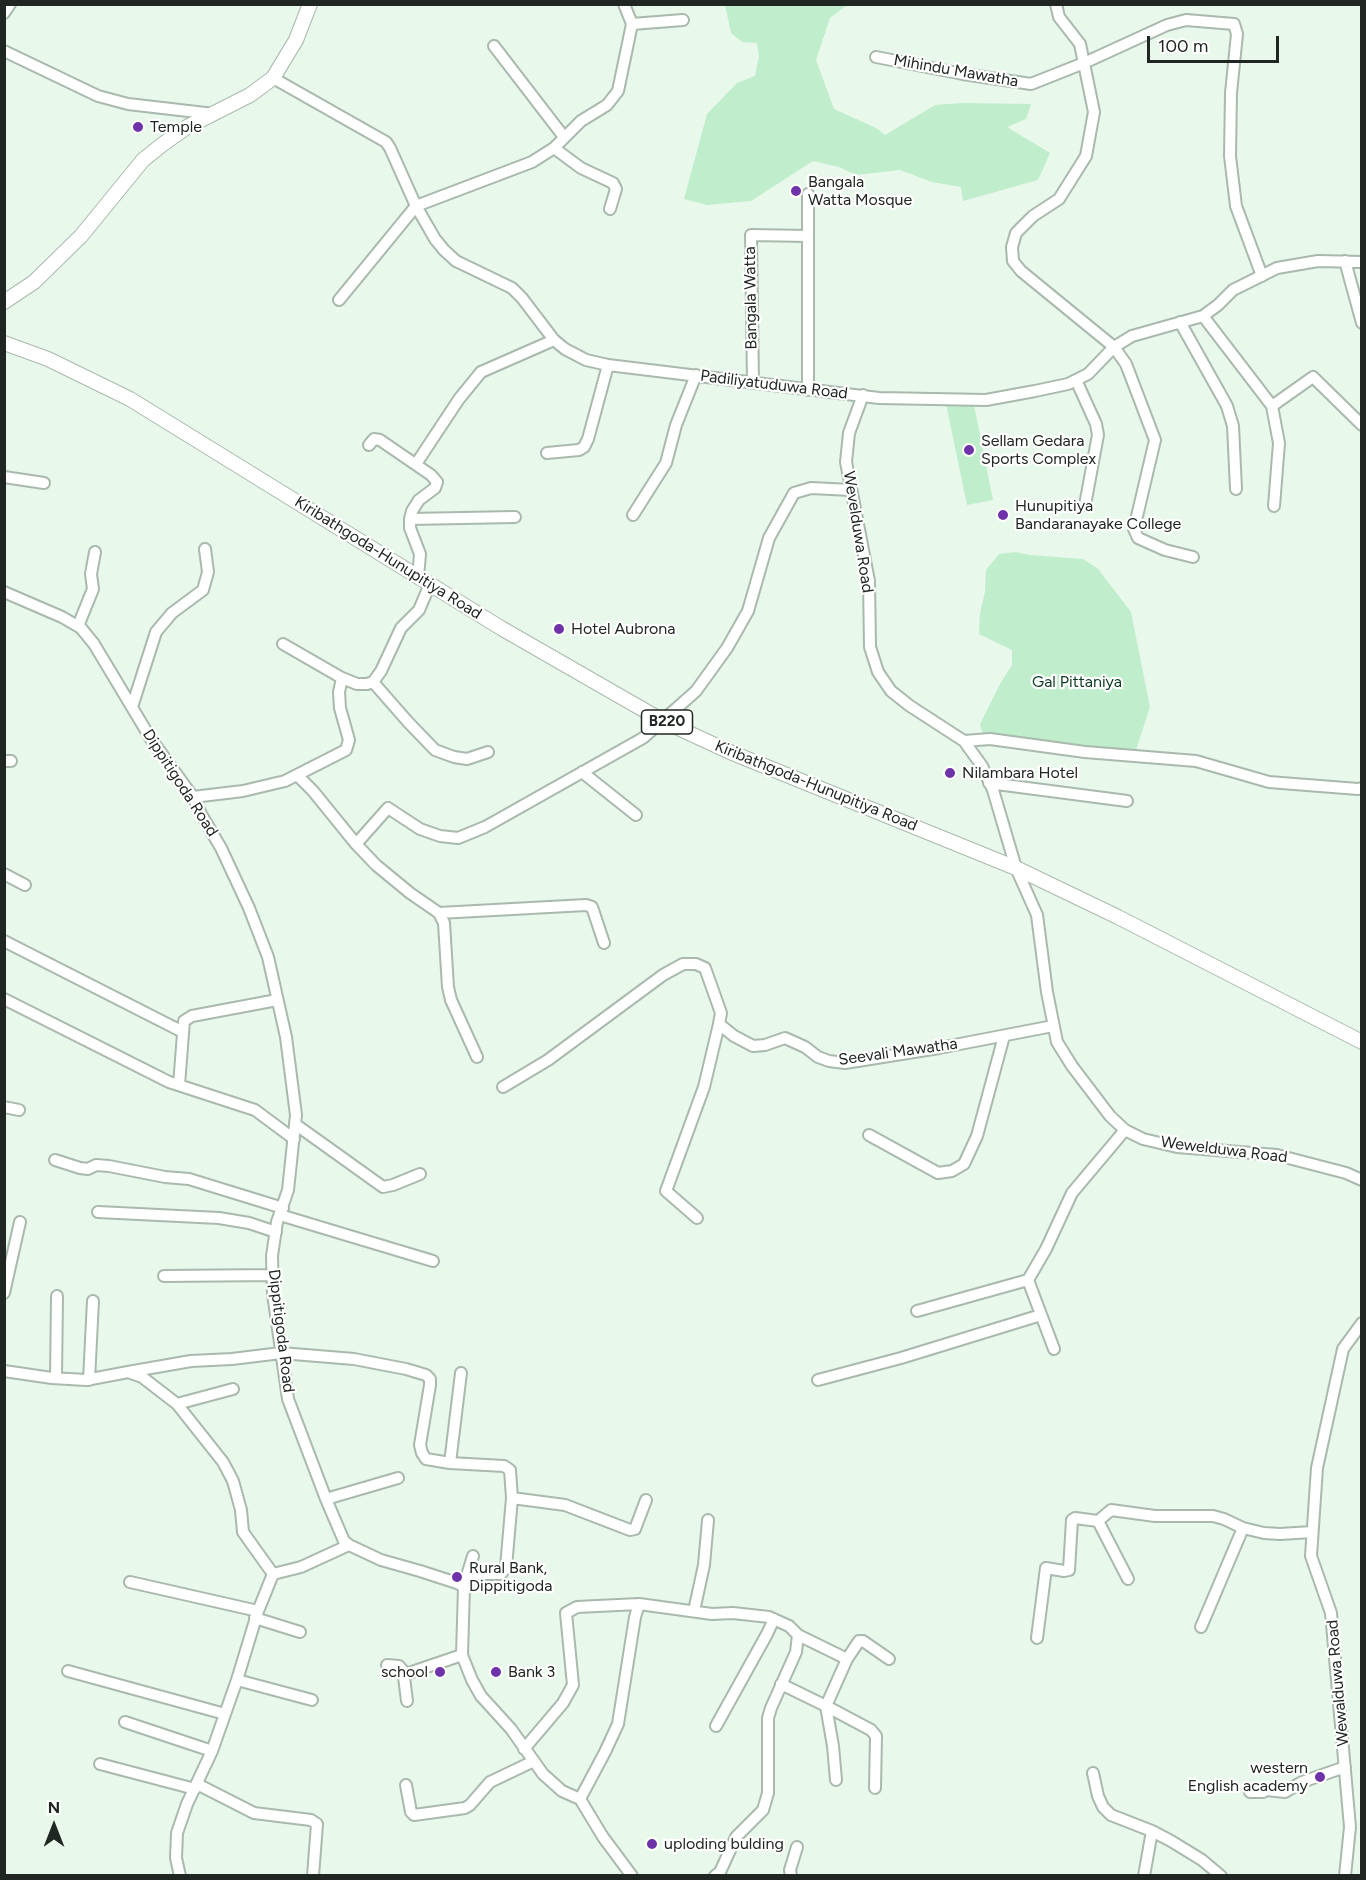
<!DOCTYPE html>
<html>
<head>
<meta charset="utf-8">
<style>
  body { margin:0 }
  #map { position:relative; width:1366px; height:1880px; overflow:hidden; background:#e8f8eb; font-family:Figtree,sans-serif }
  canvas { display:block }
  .frame { position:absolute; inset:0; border:6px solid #202621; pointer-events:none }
  .north { position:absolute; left:24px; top:1796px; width:60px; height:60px; -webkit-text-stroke:4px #fff; paint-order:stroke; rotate:0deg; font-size:16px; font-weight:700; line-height:24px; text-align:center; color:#202621 }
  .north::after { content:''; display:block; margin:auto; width:21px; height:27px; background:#202621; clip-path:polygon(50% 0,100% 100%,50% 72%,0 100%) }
  .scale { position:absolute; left:1147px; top:36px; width:132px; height:27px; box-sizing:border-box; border:3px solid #202621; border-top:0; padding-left:8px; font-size:18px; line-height:21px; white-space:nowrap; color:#202621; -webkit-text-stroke:4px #fff; paint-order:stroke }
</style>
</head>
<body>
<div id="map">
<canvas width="1366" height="1880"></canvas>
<div class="frame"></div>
<div class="north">N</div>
<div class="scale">100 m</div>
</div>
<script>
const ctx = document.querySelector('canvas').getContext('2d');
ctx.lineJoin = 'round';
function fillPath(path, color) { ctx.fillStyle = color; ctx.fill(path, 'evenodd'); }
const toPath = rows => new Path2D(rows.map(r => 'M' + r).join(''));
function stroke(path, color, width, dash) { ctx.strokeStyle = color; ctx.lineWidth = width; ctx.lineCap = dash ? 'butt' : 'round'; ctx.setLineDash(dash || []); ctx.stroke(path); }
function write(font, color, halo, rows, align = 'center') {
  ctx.font = font + ' Figtree,sans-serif'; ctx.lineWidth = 4.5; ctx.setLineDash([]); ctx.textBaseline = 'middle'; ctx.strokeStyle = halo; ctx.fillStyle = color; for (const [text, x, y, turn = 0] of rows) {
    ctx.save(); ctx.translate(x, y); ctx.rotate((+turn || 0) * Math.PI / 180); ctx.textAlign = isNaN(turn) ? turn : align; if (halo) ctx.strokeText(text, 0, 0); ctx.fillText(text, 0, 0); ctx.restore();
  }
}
fillPath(toPath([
  [725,5,847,5,830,18,816,60,834,109,876,128,885,135,935,105,963,103,1031,104,1026,119,1007,127,1050,153,1038,180,963,201,961,187,932,182,900,170,856,175,839,167,813,161,751,201,707,205,684,199,707,114,737,83,755,76,759,56,757,43,742,42,731,33],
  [945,399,973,400,993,500,967,505],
  [1016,552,1030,555,1083,559,1098,569,1131,612,1150,707,1134,756,984,739,980,724,1000,684,1012,665,1012,650,979,634,980,613,985,592,986,570,999,554]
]), '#c0edcb');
const minor = toPath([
  [624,4,632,24],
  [1056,4,1059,17,1080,44,1094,112,1086,156,1059,199,1033,216,1016,233,1012,247,1013,261,1021,271,1114,347,1126,364,1155,440,1134,529,1138,538,1165,550,1193,557],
  [4,13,10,4],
  [494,46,564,137],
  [4,51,98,96,128,104,214,114],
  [876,57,963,74,1031,84,1084,63,1167,25,1186,20,1234,24,1237,34,1231,93,1230,156,1236,206,1262,276],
  [273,78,386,142,390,148,416,206,435,239,444,250,456,261,512,288,522,298,554,340,565,349,586,360,608,365,879,398,986,400,1035,391,1068,384,1088,374,1114,347,1132,336,1203,316,1218,305,1233,290,1277,268,1318,261,1362,262],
  [554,148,581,168,613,183,616,189,610,209],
  [808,194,808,390],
  [1345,261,1362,323],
  [339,300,416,206,532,162,554,148,581,121,607,105,618,91,632,24,683,20],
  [1203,316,1272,406,1279,443,1274,506],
  [1180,322,1227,406,1233,426,1236,489],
  [1076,380,1096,424,1098,435,1085,505],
  [753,383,751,235,808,236],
  [863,395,849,433,846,462,869,581,870,647,878,672,891,691,910,706,964,741,982,766,993,790,1016,868,1037,915,1047,992,1057,1042,1072,1066,1110,1116,1125,1130,1143,1139,1177,1147,1277,1155,1346,1173,1362,1180],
  [1272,406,1313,377,1362,425],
  [369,445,374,439,380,440,431,475,437,482,435,488,419,500,412,511,410,519,410,528,420,554,418,577],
  [547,453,579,450,584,447,588,439,608,365],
  [416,464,459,399,481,372,554,340],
  [4,477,44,483],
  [633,515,666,463,676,425,696,375],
  [410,519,515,517],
  [4,592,62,617,81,628,94,644,151,739,193,797,201,814,221,848,249,908,268,957,286,1037,296,1115,288,1190,277,1222,272,1256,273,1294,288,1399,326,1499,344,1541,349,1545,381,1560,420,1571,457,1583,464,1587,462,1655,472,1680,481,1696,511,1729,543,1774,562,1791,580,1799,603,1837,632,1876],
  [78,626,93,589,91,574,95,552],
  [283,644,342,678,357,684,367,684,373,682,381,671,401,628,419,610,430,584],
  [373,682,408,722,435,750,454,757,467,759,488,752],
  [132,707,156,632,172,613,203,590,208,572,205,549],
  [964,741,990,739,1085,752,1196,761,1269,782,1358,789,1362,788],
  [4,761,11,761],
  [582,772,636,815],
  [297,775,313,791,356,844,388,808,420,829,440,836,458,838,485,827,643,738,696,691,727,648,748,611,769,538,794,493,811,488,851,490],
  [989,783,1127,801],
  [193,797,243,791,285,781,346,750,349,740,340,708,339,692,342,678],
  [356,844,376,865,410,893,439,913,444,923,448,987,451,1000,477,1057],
  [4,874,25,885],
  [439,913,586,905,592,907,604,943],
  [4,941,183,1032],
  [4,999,169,1082,255,1110,294,1139],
  [179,1085,184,1021,192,1016,277,1000],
  [503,1087,548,1060,663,975,683,964,696,964,705,968,721,1013,719,1024],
  [4,1107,19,1110],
  [295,1124,383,1187,393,1185,420,1174],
  [869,1135,938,1173,952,1171,964,1164,977,1136,1004,1036],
  [55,1160,80,1168,88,1169,96,1165,109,1166,165,1177,189,1179,283,1208],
  [98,1212,219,1218,249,1223,276,1232],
  [280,1215,433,1261],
  [697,1218,666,1191,704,1087,719,1024,734,1036,753,1046,765,1045,785,1038,805,1047,818,1057,829,1061,845,1063,939,1048,1053,1026],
  [164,1276,272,1275],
  [4,1293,20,1222],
  [917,1311,1028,1280],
  [1054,1349,1028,1280,1046,1249,1072,1193,1125,1130],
  [4,1371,52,1378,86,1380,128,1372,142,1377,177,1404,223,1462,233,1481,241,1510,243,1532,273,1574,301,1567,349,1545],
  [128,1372,191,1361,232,1359,281,1353,354,1359,406,1369,426,1375,430,1379,430,1385,420,1445,422,1453,426,1459,450,1463,504,1466,510,1470,512,1498,506,1567,501,1574,468,1574],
  [56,1378,57,1296],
  [89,1380,93,1301],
  [818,1380,901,1358,1041,1315],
  [177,1404,233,1389],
  [450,1463,461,1373],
  [512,1498,565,1505,630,1530,635,1529,646,1500],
  [326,1499,398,1478],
  [1098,1521,1128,1579],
  [466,1579,473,1556],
  [130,1582,258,1611],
  [694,1611,704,1565,708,1520],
  [255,1618,300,1632],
  [1201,1627,1243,1528],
  [798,1635,847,1659,826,1706,871,1730,876,1736,875,1788],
  [1037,1638,1046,1568,1064,1571,1069,1570,1072,1520,1075,1518,1098,1521,1111,1510,1155,1516,1213,1516,1224,1519,1243,1528,1264,1533,1280,1534,1312,1532],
  [847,1659,859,1641,863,1641,889,1659],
  [387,1665,399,1666,406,1674],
  [68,1671,225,1714],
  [237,1680,312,1700],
  [781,1684,826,1706,833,1746,836,1780],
  [407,1701,404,1677,406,1674,462,1655],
  [125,1722,212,1751],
  [716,1726,767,1634,774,1619],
  [524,1749,563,1703,573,1685,566,1613,577,1607,639,1604],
  [100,1764,195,1789],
  [1093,1773,1098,1796,1103,1807,1111,1815,1152,1831,1171,1841,1202,1860,1221,1876],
  [197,1784,254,1813,311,1820,317,1824,313,1876],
  [406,1785,411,1812,414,1815,465,1808,470,1805,490,1782,534,1761],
  [1250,1792,1263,1792,1266,1790,1285,1792,1302,1782,1345,1767],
  [580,1799,605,1752,618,1724,635,1617,639,1604,712,1614,733,1613,769,1617,789,1626,798,1635,796,1652,771,1708,768,1718,768,1793,763,1810,736,1837,720,1872,715,1876],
  [180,1876,176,1858,177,1833,187,1804,212,1751,237,1680,258,1611,273,1574],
  [791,1876,790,1870,797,1847],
  [1144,1876,1152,1831],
  [1345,1876,1350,1827,1331,1613,1311,1556,1317,1468,1343,1349,1362,1323]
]);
const major = toPath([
  [4,302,34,282,81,236,143,160,163,144,187,127,250,95,273,78,296,40,310,4],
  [4,343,48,359,130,399,501,628,663,721,730,752,1016,868,1118,917,1362,1042]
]);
stroke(minor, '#a9b9ad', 14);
stroke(major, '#a9b9ad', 16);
stroke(minor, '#fff', 10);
stroke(major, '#fff', 14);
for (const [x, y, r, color] of [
  [138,127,6,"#6e33a9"],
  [796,191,6,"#6e33a9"],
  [969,450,6,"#6e33a9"],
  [1003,515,6,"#6e33a9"],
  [559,629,6,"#6e33a9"],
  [950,773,6,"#6e33a9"],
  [457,1577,6,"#6e33a9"],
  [440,1672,6,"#6e33a9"],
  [496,1672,6,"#6e33a9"],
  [1320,1777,6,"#6e33a9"],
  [652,1844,6,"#6e33a9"]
]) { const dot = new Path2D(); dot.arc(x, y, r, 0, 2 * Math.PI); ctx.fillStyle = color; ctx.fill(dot); stroke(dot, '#fff', 2); }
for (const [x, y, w] of [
  [667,722,51]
]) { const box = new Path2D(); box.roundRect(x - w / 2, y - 12, w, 24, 4.5); ctx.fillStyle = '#fff'; ctx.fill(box); stroke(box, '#202621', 1.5); }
write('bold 15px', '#202621', null, [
  ["B220",667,722]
]);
write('16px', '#202621', '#fff', [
  ["Mihindu Mawatha",956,71,10],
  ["Bangala Watta",751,298,-91],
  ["Padiliyatuduwa Road",774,385,7],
  ["Wevelduwa Road",858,532,81],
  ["Kiribathgoda-Hunupitiya Road",388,558,32],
  ["Dippitigoda Road",180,783,57],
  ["Kiribathgoda-Hunupitiya Road",816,786,22],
  ["Seevali Mawatha",898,1052,-8],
  ["Wewelduwa Road",1224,1150,7],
  ["Dippitigoda Road",281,1331,83],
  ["Wewalduwa Road",1338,1683,-95]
]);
write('16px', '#202621', '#fff', [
  ["Temple",150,127],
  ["Bangala",808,182],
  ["Watta Mosque",808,200],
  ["Sellam Gedara",981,441],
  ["Sports Complex",981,459],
  ["Hunupitiya",1015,506],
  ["Bandaranayake College",1015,524],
  ["Hotel Aubrona",571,629],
  ["Nilambara Hotel",962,773],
  ["Rural Bank,",469,1568],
  ["Dippitigoda",469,1586],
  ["school",428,1672,"right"],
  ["Bank 3",508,1672],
  ["western",1308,1768,"right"],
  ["English academy",1308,1786,"right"],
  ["uploding bulding",664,1844]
], 'left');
write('16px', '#0a3b1e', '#fff', [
  ["Gal Pittaniya",1077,682]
]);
</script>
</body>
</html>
